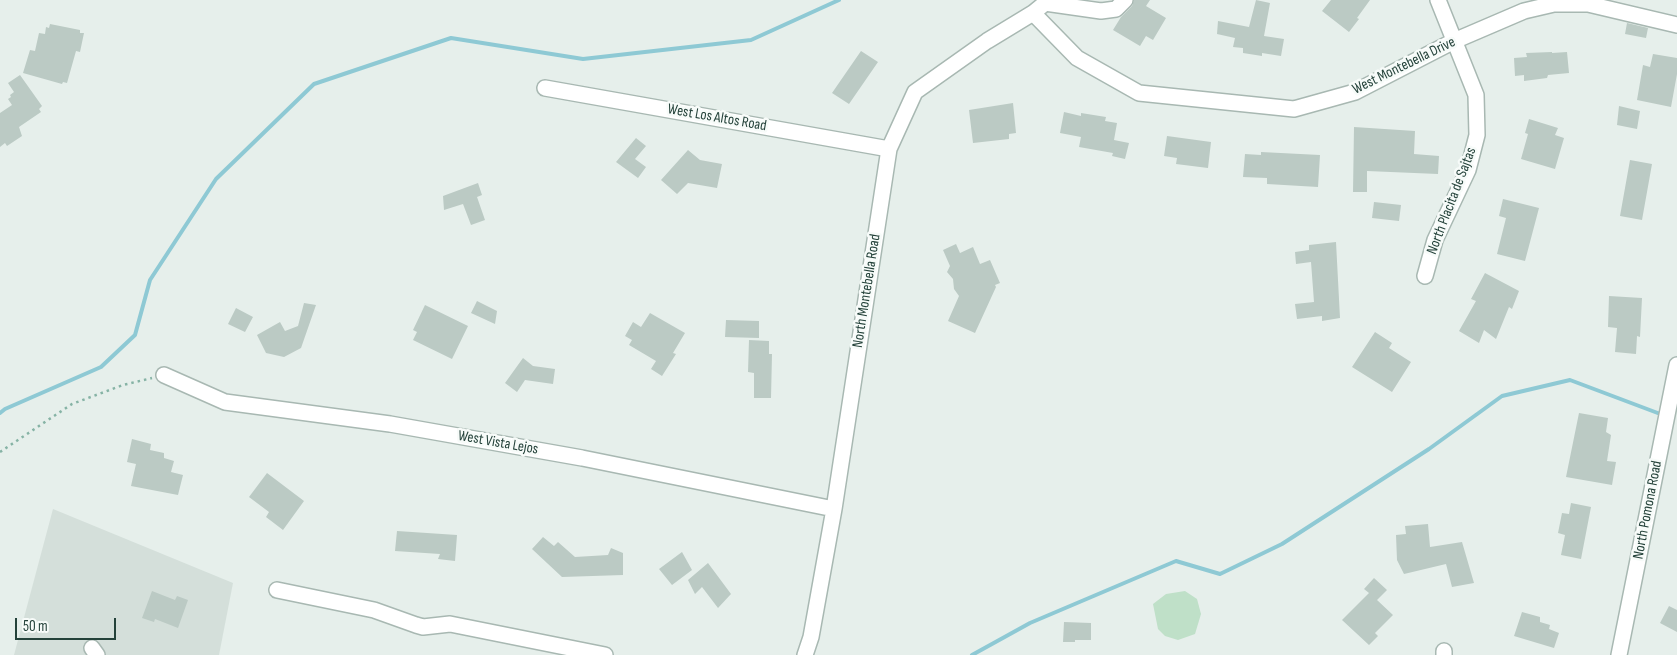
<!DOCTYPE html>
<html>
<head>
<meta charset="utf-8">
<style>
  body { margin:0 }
  #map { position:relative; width:1677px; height:655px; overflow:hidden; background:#e6efeb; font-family:"Sofia Sans Condensed",sans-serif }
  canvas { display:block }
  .scale { position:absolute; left:15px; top:618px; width:101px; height:22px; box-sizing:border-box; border:2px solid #24423a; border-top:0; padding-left:6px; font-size:15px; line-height:18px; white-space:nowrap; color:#24423a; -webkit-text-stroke:4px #f7fbf9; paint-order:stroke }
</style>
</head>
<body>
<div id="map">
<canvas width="1677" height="655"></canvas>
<div class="scale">50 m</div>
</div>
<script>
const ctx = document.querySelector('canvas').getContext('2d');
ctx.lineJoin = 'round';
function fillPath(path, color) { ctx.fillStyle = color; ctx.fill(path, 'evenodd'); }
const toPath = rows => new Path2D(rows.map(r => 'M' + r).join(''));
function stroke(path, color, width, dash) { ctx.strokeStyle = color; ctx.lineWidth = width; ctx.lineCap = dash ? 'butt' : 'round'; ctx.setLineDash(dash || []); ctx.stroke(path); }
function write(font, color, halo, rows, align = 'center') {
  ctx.font = font + ' "Sofia Sans Condensed",sans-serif'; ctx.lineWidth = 5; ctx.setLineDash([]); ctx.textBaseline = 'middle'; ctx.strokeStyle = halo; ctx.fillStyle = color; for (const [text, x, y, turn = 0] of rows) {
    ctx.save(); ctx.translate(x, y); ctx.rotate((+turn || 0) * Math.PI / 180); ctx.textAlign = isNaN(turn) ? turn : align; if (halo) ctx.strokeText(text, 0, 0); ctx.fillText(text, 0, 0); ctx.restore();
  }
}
fillPath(toPath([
  [53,509,233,583,219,655,14,655]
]), '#d4dfda');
fillPath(toPath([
  [1185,591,1197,599,1201,614,1195,634,1178,640,1165,636,1158,629,1153,604,1166,594]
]), '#bfe0c8');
stroke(toPath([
  [0,413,5,409,101,367,135,335,150,280,216,179,314,84,451,38,583,59,751,40,839,0],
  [972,655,1030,623,1176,561,1220,574,1282,544,1429,449,1502,396,1570,380,1663,415]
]), '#8ec9d4', 4);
fillPath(toPath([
  [1134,0,1150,0,1146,6,1166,18,1153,40,1146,36,1140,46,1113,30,1121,17,1132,6],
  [1256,0,1270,3,1264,36,1284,39,1281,56,1262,53,1262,56,1243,53,1243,48,1233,47,1235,38,1217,34,1218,21,1249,27],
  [1331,0,1370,0,1357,18,1359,19,1349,32,1322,11],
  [1627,23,1648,28,1646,38,1625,34],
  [50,24,80,30,80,33,84,33,80,52,76,51,67,83,63,82,62,84,23,73,30,50,35,51,39,33,45,34,46,27,49,28],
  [861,51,878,62,849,104,832,93],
  [1552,52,1552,53,1567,52,1569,73,1548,75,1547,78,1524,81,1524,75,1515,76,1514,58,1527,57,1526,53],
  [1653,54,1677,58,1677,74,1671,107,1637,100,1643,65,1650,67],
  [20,75,42,106,39,109,41,112,19,127,22,136,7,146,5,143,0,147,0,113,12,105,8,99,11,97,10,95,14,92,8,83],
  [1013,103,1016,133,1009,134,1009,139,973,143,969,110],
  [1619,106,1640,111,1637,129,1617,125],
  [1064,112,1081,116,1081,113,1106,117,1105,121,1117,123,1114,140,1129,143,1125,159,1112,156,1113,153,1079,147,1081,137,1060,133],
  [1529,119,1558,128,1555,135,1564,138,1555,169,1521,159,1528,134,1525,133],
  [1354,127,1415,131,1414,154,1439,156,1438,174,1367,171,1367,192,1353,192],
  [1167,136,1211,142,1208,168,1176,164,1177,158,1164,156],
  [636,138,646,146,635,159,646,167,638,178,616,162],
  [688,150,700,160,722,164,717,188,688,183,677,194,661,180],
  [1261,152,1320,155,1318,187,1267,184,1267,178,1243,177,1245,154,1261,155],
  [1630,160,1652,164,1642,220,1620,216],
  [478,183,482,195,477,197,485,220,471,225,463,204,444,210,443,196],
  [1503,199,1539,208,1525,261,1497,254,1506,218,1499,216],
  [1374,202,1401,205,1399,221,1372,218],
  [1336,242,1340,318,1322,321,1322,316,1297,319,1295,304,1314,302,1311,262,1296,264,1295,252,1309,250,1309,245],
  [956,244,960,253,973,247,980,264,990,260,1000,283,995,285,996,287,975,333,948,321,959,296,954,289,953,279,947,272,950,266,943,250],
  [1485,273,1519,291,1512,309,1509,307,1496,339,1484,330,1479,343,1459,331,1476,301,1471,299],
  [1609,296,1642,298,1640,337,1637,336,1636,354,1615,352,1617,328,1608,327],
  [477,301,497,311,495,324,471,313],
  [304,303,316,305,301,348,284,357,266,353,257,335,280,322,285,331,298,326],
  [425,305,468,326,452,359,413,340,417,332,413,330],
  [236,308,253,317,245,332,228,324],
  [650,313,685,333,673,353,676,354,662,376,651,369,656,361,629,345,632,340,625,336,633,322,641,327],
  [726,320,759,321,759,338,725,337],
  [1375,332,1392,343,1389,348,1411,362,1392,392,1352,367],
  [749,340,769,341,769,354,772,354,771,398,754,398,754,373,748,372],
  [523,358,533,366,555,369,553,384,525,380,517,392,505,383],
  [1579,413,1608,418,1606,432,1611,435,1607,461,1616,462,1612,485,1566,477],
  [132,439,151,444,150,450,164,453,164,458,174,461,171,472,183,475,178,495,131,486,136,464,127,462],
  [267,473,304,501,283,530,266,517,269,512,249,497],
  [1571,503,1591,507,1581,559,1561,555,1565,535,1558,533,1562,513,1569,514],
  [1428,524,1430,547,1462,542,1474,583,1452,587,1446,564,1404,574,1397,560,1396,535,1406,534,1405,526],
  [397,531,457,535,455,561,438,559,440,554,395,551],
  [543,537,554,546,558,542,575,557,608,555,611,548,623,553,623,575,562,577,532,549],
  [682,552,692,570,672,585,659,569],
  [708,563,731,594,718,608,702,587,695,594,688,580],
  [1374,578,1387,590,1377,600,1393,615,1375,633,1378,636,1369,645,1342,620,1369,593,1364,589],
  [152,591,175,600,177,596,188,600,178,628,155,619,154,622,142,618],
  [1669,606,1677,610,1677,632,1660,623],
  [1522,612,1540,617,1540,622,1550,625,1549,629,1559,633,1554,648,1514,636],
  [1064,622,1091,623,1091,640,1075,640,1075,642,1063,642]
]), '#bbcac4');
const minor = toPath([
  [1045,3,1101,11,1116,9,1125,0],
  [1033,13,1077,58,1139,93,1294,109,1355,92,1454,41,1524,11,1554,4,1588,4,1677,25],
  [545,88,889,149],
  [1425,276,1435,240,1468,170,1477,135,1476,95,1438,0],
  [164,375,225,402,390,424,582,458,834,509],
  [277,590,374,610,416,625,423,627,450,624,605,655],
  [92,648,97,655],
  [1444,651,1444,655],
  [805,655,811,637,834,509,889,149,915,92,987,41,1033,13,1049,0],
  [1619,655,1677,365]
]);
stroke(minor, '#a8b8b2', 18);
stroke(toPath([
  [0,452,72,404,123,385,152,378]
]), '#86b3a5', 2.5, [2.5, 4]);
stroke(minor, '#fff', 15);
write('15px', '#24423a', '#f7fbf9', [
  ["West Montebella Drive",1404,66,-26],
  ["West Los Altos Road",717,118,10],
  ["North Placita de Sajtas",1452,201,-69],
  ["North Montebella Road",867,291,-81],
  ["West Vista Lejos",498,443,10],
  ["North Pomona Road",1648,510,-79]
]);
</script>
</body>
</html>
